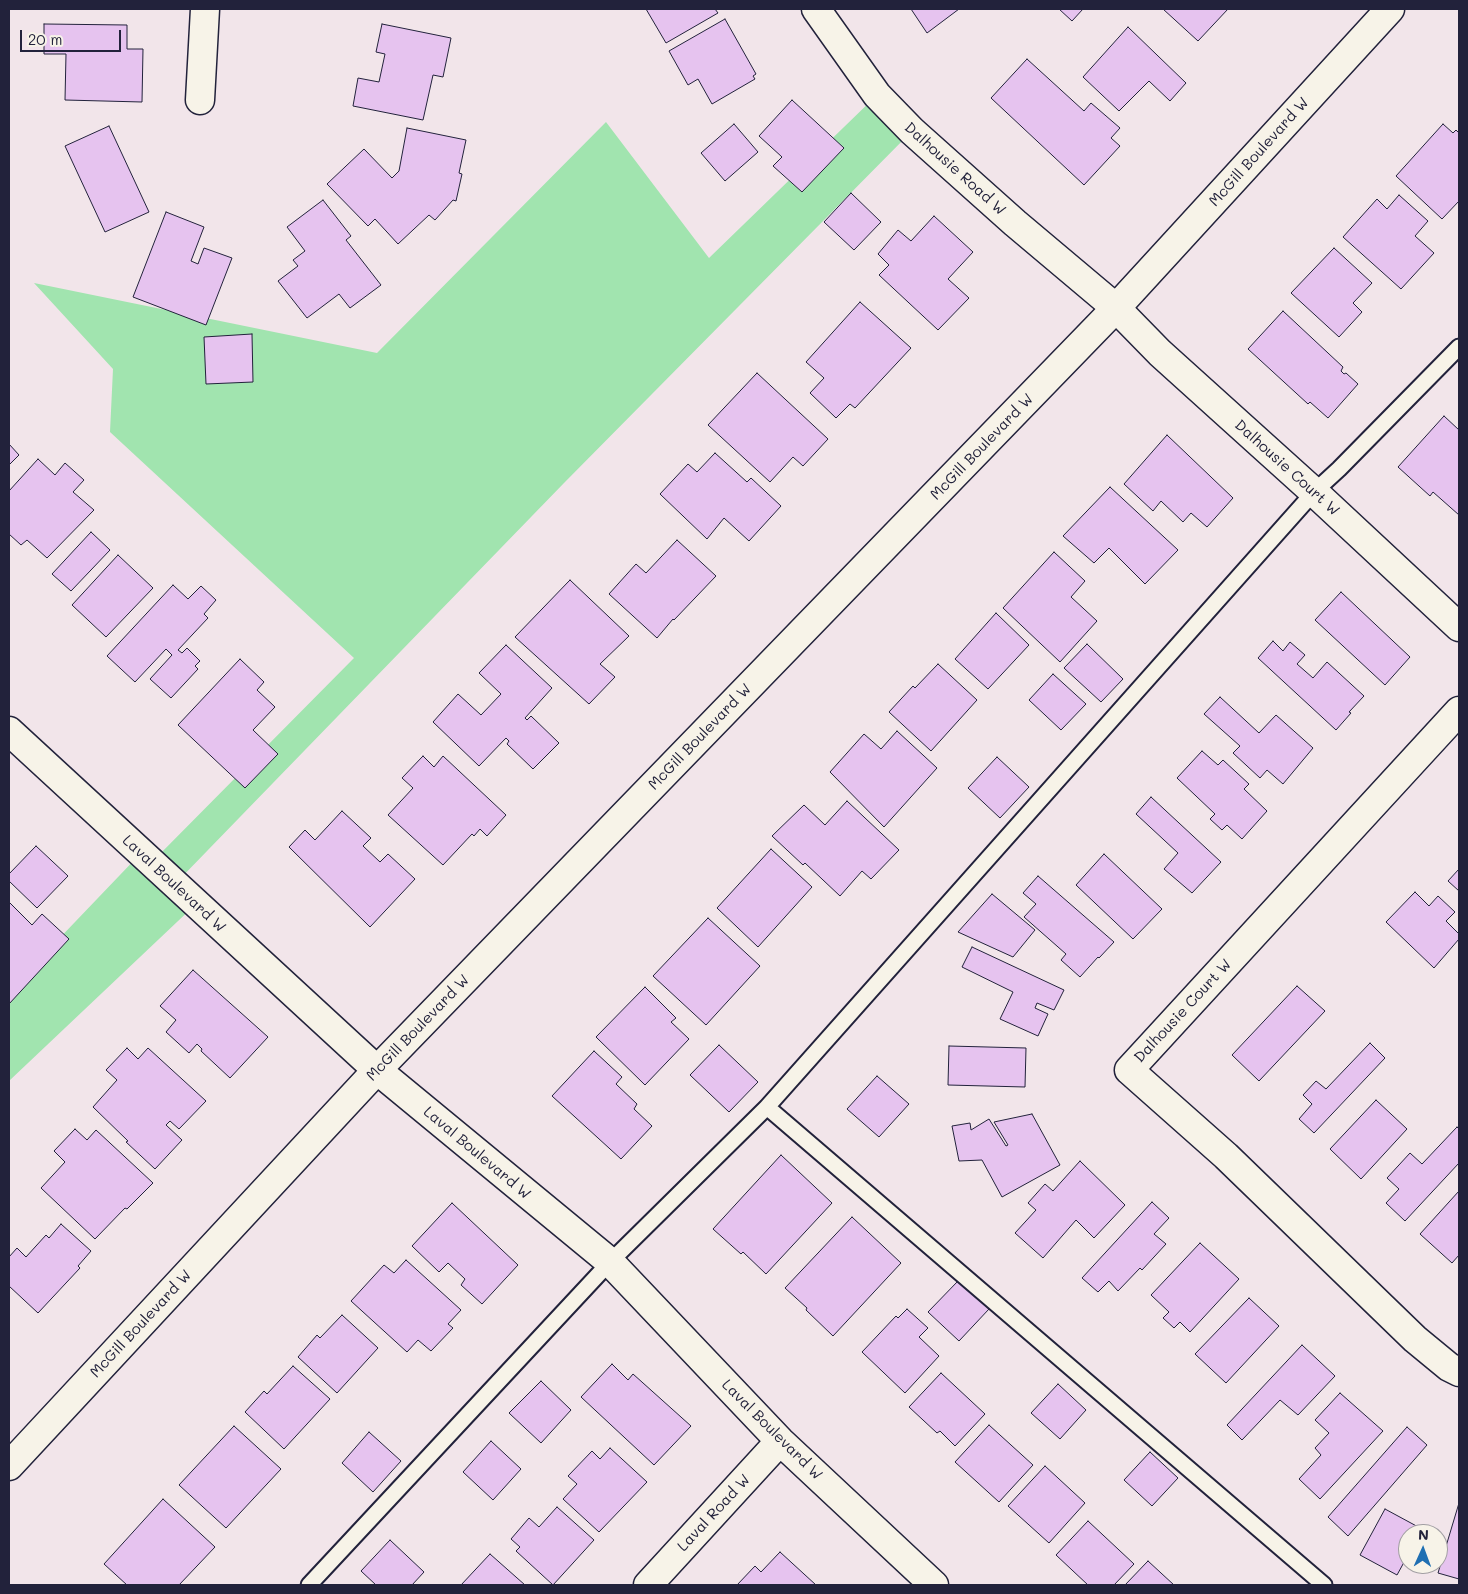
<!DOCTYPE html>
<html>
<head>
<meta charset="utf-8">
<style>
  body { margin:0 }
  #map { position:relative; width:1468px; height:1594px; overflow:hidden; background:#f2e5ea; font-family:Mali,sans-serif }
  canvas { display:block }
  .frame { position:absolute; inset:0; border:10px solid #22223b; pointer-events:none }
  .north { position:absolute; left:1398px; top:1524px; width:50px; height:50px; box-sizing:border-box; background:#f7f3e8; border:1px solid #a29fa3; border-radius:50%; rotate:2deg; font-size:14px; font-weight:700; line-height:20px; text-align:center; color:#22223b }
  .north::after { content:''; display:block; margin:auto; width:18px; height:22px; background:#1f6fb2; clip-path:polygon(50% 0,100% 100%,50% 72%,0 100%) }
  .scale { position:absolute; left:20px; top:30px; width:101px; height:22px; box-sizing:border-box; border:2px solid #22223b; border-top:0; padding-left:6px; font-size:15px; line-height:18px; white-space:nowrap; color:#22223b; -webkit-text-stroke:4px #f7f3e8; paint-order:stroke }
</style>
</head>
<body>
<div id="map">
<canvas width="1468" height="1594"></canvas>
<div class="frame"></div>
<div class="north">N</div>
<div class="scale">20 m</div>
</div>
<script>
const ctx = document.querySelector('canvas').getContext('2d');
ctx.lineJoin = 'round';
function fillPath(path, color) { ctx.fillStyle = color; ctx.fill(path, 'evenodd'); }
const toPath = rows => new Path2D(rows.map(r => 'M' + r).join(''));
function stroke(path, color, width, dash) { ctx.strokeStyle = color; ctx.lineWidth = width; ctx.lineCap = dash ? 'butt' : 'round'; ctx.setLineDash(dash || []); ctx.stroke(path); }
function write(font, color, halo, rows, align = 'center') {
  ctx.font = font + ' Mali,sans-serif'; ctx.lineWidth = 5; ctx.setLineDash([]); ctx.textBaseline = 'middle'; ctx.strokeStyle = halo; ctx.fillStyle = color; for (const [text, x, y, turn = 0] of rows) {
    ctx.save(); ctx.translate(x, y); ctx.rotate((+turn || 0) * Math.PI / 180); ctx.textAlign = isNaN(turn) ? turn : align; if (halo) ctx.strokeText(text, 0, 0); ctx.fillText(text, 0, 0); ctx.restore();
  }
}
fillPath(toPath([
  [877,95,912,131,564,483,175,884,196,904,9,1081,9,991,141,853,152,862,354,658,110,432,113,369,34,283,377,353,606,122,709,258]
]), '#a1e4af');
const building = toPath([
  [646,9,715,9,718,13,666,43,646,9],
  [911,9,959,9,927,33,911,9],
  [1059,9,1083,9,1072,21,1059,9],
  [1163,9,1228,9,1198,41,1163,9],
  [725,19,756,74,753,76,755,79,712,104,698,79,688,85,669,51,725,19],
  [44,24,127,25,127,49,143,49,142,102,65,100,66,54,44,54,44,24],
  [382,24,451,38,443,77,433,75,423,120,353,106,358,78,379,82,385,54,376,52,382,24],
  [1128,27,1186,83,1170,101,1149,81,1119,111,1083,77,1128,27],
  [1027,59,1084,111,1091,103,1120,128,1111,138,1120,146,1084,185,991,98,1027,59],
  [792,100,844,148,802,192,773,166,782,157,759,136,792,100],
  [734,124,758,152,725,181,701,153,734,124],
  [1443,124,1453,133,1456,130,1459,133,1459,201,1442,219,1396,176,1443,124],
  [109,126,149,212,105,232,65,146,109,126],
  [407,128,466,140,459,173,462,174,456,201,453,200,435,220,429,215,398,244,375,219,368,226,327,184,364,149,392,178,399,171,407,128],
  [851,193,881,222,854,250,824,222,851,193],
  [1399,195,1428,221,1415,236,1434,253,1401,289,1343,237,1377,199,1387,209,1399,195],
  [323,200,351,236,346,240,381,285,350,308,339,294,307,318,278,281,298,266,293,260,305,251,287,227,323,200],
  [166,212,204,227,191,261,198,264,204,248,232,258,206,325,133,297,166,212],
  [934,216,973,252,948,279,969,298,938,330,879,275,889,265,878,254,898,230,911,241,934,216],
  [1334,248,1372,283,1353,303,1362,312,1339,337,1291,293,1334,248],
  [860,302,911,348,855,408,850,404,836,418,810,393,824,378,806,362,860,302],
  [1283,311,1343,367,1341,371,1344,374,1346,373,1358,384,1328,418,1310,402,1308,404,1248,349,1283,311],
  [252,334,253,382,206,384,204,337,252,334],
  [757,373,828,439,803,466,793,457,770,482,708,425,757,373],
  [1444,416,1459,430,1459,515,1433,492,1430,496,1398,467,1444,416],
  [1167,435,1233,498,1207,527,1191,513,1183,522,1161,501,1153,511,1124,484,1167,435],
  [9,444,19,455,9,465,9,444],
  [715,453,747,482,751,478,781,506,749,541,724,518,707,539,660,494,688,464,697,472,715,453],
  [38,459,55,475,65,463,84,480,73,492,94,510,47,558,27,540,21,545,9,534,9,491,38,459],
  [1110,487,1178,550,1145,584,1109,548,1094,563,1063,536,1110,487],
  [91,532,110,550,71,591,52,574,91,532],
  [677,540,716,576,674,620,673,619,657,638,609,594,636,564,646,573,677,540],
  [1054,552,1085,581,1071,597,1097,621,1060,662,1003,608,1054,552],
  [118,555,153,588,106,637,72,605,118,555],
  [570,580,629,636,600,664,615,677,589,704,515,637,570,580],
  [173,585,188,599,201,586,216,600,204,614,208,618,178,650,182,653,187,648,200,661,195,666,198,669,171,698,150,679,172,655,166,649,135,682,107,656,173,585],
  [1341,592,1410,657,1385,685,1315,620,1341,592],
  [996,613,1029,645,988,689,955,659,996,613],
  [1273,641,1283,651,1290,642,1305,655,1297,664,1313,678,1327,662,1364,696,1349,712,1351,713,1336,730,1258,658,1273,641],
  [1087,644,1123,679,1101,702,1064,668,1087,644],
  [506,645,552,688,525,718,527,720,531,716,559,743,533,769,507,744,509,741,506,738,479,766,433,722,458,694,481,715,501,694,479,673,506,645],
  [240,659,264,682,257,690,275,707,253,730,278,754,245,788,178,725,240,659],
  [938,664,977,700,931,751,889,712,913,686,915,688,938,664],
  [1053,674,1086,704,1061,730,1029,700,1053,674],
  [1220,697,1259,733,1276,715,1313,748,1283,784,1267,770,1260,778,1233,753,1240,746,1204,714,1220,697],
  [897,731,937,768,884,827,830,772,864,734,881,749,897,731],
  [1202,751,1218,765,1223,760,1249,784,1244,789,1267,811,1242,839,1227,825,1222,830,1210,819,1215,814,1177,778,1202,751],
  [423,756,434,767,443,756,506,815,487,836,480,829,474,836,472,834,443,865,388,815,413,788,402,778,423,756],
  [997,757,1029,787,1000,818,968,788,997,757],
  [1151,797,1221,862,1192,893,1164,869,1178,853,1136,814,1151,797],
  [847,801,899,850,871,879,862,871,840,896,805,863,803,865,772,836,804,805,825,825,847,801],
  [342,811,371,838,363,846,380,862,388,854,415,879,370,927,289,847,305,830,315,840,342,811],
  [36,846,68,876,37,908,9,881,9,874,36,846],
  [771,849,812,887,758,947,717,908,771,849],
  [1104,854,1162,909,1133,939,1076,885,1104,854],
  [1459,869,1459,891,1448,881,1459,869],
  [1038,876,1114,942,1099,958,1098,957,1080,977,1061,960,1066,954,1024,917,1036,904,1023,893,1038,876],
  [1415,892,1429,906,1438,896,1455,912,1446,921,1459,934,1459,939,1434,968,1386,922,1415,892],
  [992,894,1035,930,1013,957,958,932,992,894],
  [9,902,32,925,42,914,69,939,9,1004,9,902],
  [708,918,760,966,706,1025,653,976,708,918],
  [972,947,1064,990,1054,1010,1037,1003,1035,1008,1048,1014,1038,1036,1000,1019,1013,992,962,967,972,947],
  [193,970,268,1037,230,1078,201,1051,202,1049,197,1044,189,1053,166,1032,176,1020,160,1006,193,970],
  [1297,986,1325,1011,1259,1081,1232,1055,1297,986],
  [645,987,676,1018,671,1022,689,1039,645,1085,596,1037,645,987],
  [1370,1043,1385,1058,1314,1133,1299,1119,1312,1104,1303,1095,1316,1081,1326,1089,1370,1043],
  [719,1045,758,1082,729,1112,690,1075,719,1045],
  [949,1046,1026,1048,1025,1087,948,1085,949,1046],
  [127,1048,138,1059,148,1048,206,1101,179,1129,170,1121,166,1125,182,1140,155,1169,126,1142,128,1141,93,1107,117,1080,106,1070,127,1048],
  [594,1051,622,1077,616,1084,637,1104,634,1109,652,1126,621,1159,552,1096,594,1051],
  [877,1076,909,1104,879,1137,847,1109,877,1076],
  [1376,1100,1407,1129,1361,1179,1330,1149,1376,1100],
  [1032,1114,1060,1165,1002,1197,982,1160,959,1161,952,1126,970,1123,971,1130,989,1119,1006,1146,1008,1145,994,1122,1032,1114],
  [1457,1127,1459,1129,1459,1163,1405,1221,1386,1203,1399,1189,1387,1178,1410,1153,1422,1164,1457,1127],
  [75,1129,87,1140,96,1130,153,1183,127,1209,125,1208,95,1239,41,1188,65,1162,54,1151,75,1129],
  [781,1155,832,1203,766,1274,743,1252,741,1254,713,1229,781,1155],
  [1080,1161,1125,1205,1094,1238,1076,1220,1043,1258,1015,1233,1036,1210,1028,1203,1045,1184,1053,1191,1080,1161],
  [1459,1191,1459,1255,1452,1263,1420,1234,1459,1191],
  [1152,1202,1169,1218,1154,1234,1166,1244,1142,1270,1140,1268,1118,1291,1109,1281,1098,1292,1082,1278,1152,1202],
  [452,1203,518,1265,482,1304,461,1285,465,1279,448,1263,439,1272,412,1246,452,1203],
  [852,1217,901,1263,833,1336,806,1310,807,1308,785,1288,852,1217],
  [61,1224,91,1251,78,1266,80,1268,38,1313,9,1286,9,1257,17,1248,26,1257,46,1235,49,1238,61,1224],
  [1200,1243,1239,1279,1190,1332,1180,1322,1174,1328,1163,1318,1169,1312,1151,1295,1200,1243],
  [406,1260,461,1310,448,1324,453,1328,431,1351,418,1340,407,1352,351,1301,384,1265,394,1273,406,1260],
  [959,1280,989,1309,959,1341,928,1312,959,1280],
  [1249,1298,1279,1326,1226,1383,1195,1354,1249,1298],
  [907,1309,928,1328,919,1337,939,1356,905,1393,862,1352,896,1316,898,1318,907,1309],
  [342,1315,378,1348,337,1393,298,1357,317,1335,320,1338,342,1315],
  [1302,1345,1335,1376,1298,1415,1280,1400,1242,1440,1227,1425,1302,1345],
  [612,1364,628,1380,633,1374,691,1426,654,1465,581,1397,612,1364],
  [293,1366,330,1399,284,1449,245,1412,264,1391,267,1394,293,1366],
  [941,1373,985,1414,955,1446,940,1431,937,1433,909,1407,941,1373],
  [541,1381,571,1410,541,1443,509,1413,541,1381],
  [1058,1384,1086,1410,1060,1439,1031,1413,1058,1384],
  [1340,1393,1383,1431,1320,1499,1299,1479,1321,1455,1315,1448,1329,1433,1315,1420,1340,1393],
  [989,1425,1033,1465,999,1502,955,1462,989,1425],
  [234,1426,281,1469,226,1528,179,1485,234,1426],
  [1407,1427,1427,1445,1348,1536,1328,1517,1407,1427],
  [369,1432,401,1461,373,1492,342,1463,369,1432],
  [491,1441,521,1469,493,1500,463,1472,491,1441],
  [610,1448,647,1482,599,1532,563,1499,577,1484,568,1476,592,1451,600,1459,610,1448],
  [1150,1452,1178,1478,1152,1506,1124,1480,1150,1452],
  [1045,1466,1085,1503,1049,1543,1008,1506,1045,1466],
  [163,1499,215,1547,179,1585,127,1585,104,1564,163,1499],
  [1459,1503,1459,1579,1438,1573,1459,1503],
  [557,1507,594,1540,553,1585,516,1551,520,1547,511,1539,529,1518,539,1527,557,1507],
  [1385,1509,1422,1529,1419,1534,1408,1534,1408,1555,1397,1575,1360,1555,1385,1509],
  [1088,1521,1134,1564,1114,1585,1088,1585,1056,1555,1088,1521],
  [390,1540,424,1572,412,1585,376,1585,361,1571,390,1540],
  [780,1552,816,1585,737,1585,755,1566,761,1572,780,1552],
  [490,1554,525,1585,461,1585,490,1554],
  [1148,1561,1174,1585,1125,1585,1148,1561]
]);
fillPath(building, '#e6c3ef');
stroke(building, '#22223b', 1);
const lane = toPath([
  [767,1107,1324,1585],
  [309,1585,610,1262,767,1107,1314,492,1339,469,1459,347]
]);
const street = toPath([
  [816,9,877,95,912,131,1015,223,1116,308,1160,353,1314,492,1459,627],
  [200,100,205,9],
  [1459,711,1129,1070,1226,1156,1415,1339,1449,1367,1459,1372],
  [9,731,377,1070,610,1262,780,1441,934,1585],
  [648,1585,780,1441]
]);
const secondary = toPath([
  [9,1466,377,1070,1116,308,1390,9]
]);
stroke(lane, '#22223b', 19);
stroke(street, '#22223b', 31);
stroke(secondary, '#22223b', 31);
stroke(lane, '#f7f3e8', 15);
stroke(street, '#f7f3e8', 28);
stroke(secondary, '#f7f3e8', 28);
write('15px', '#22223b', '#f7f3e8', [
  ["McGill Boulevard W",1259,152,-48],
  ["Dalhousie Road W",955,169,42],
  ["McGill Boulevard W",982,447,-46],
  ["Dalhousie Court W",1287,468,42],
  ["McGill Boulevard W",700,737,-46],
  ["Laval Boulevard W",174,884,43],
  ["Dalhousie Court W",1183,1011,-47],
  ["McGill Boulevard W",418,1028,-46],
  ["Laval Boulevard W",477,1153,40],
  ["McGill Boulevard W",141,1324,-47],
  ["Laval Boulevard W",772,1430,45],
  ["Laval Road W",714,1513,-47]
]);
</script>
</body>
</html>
